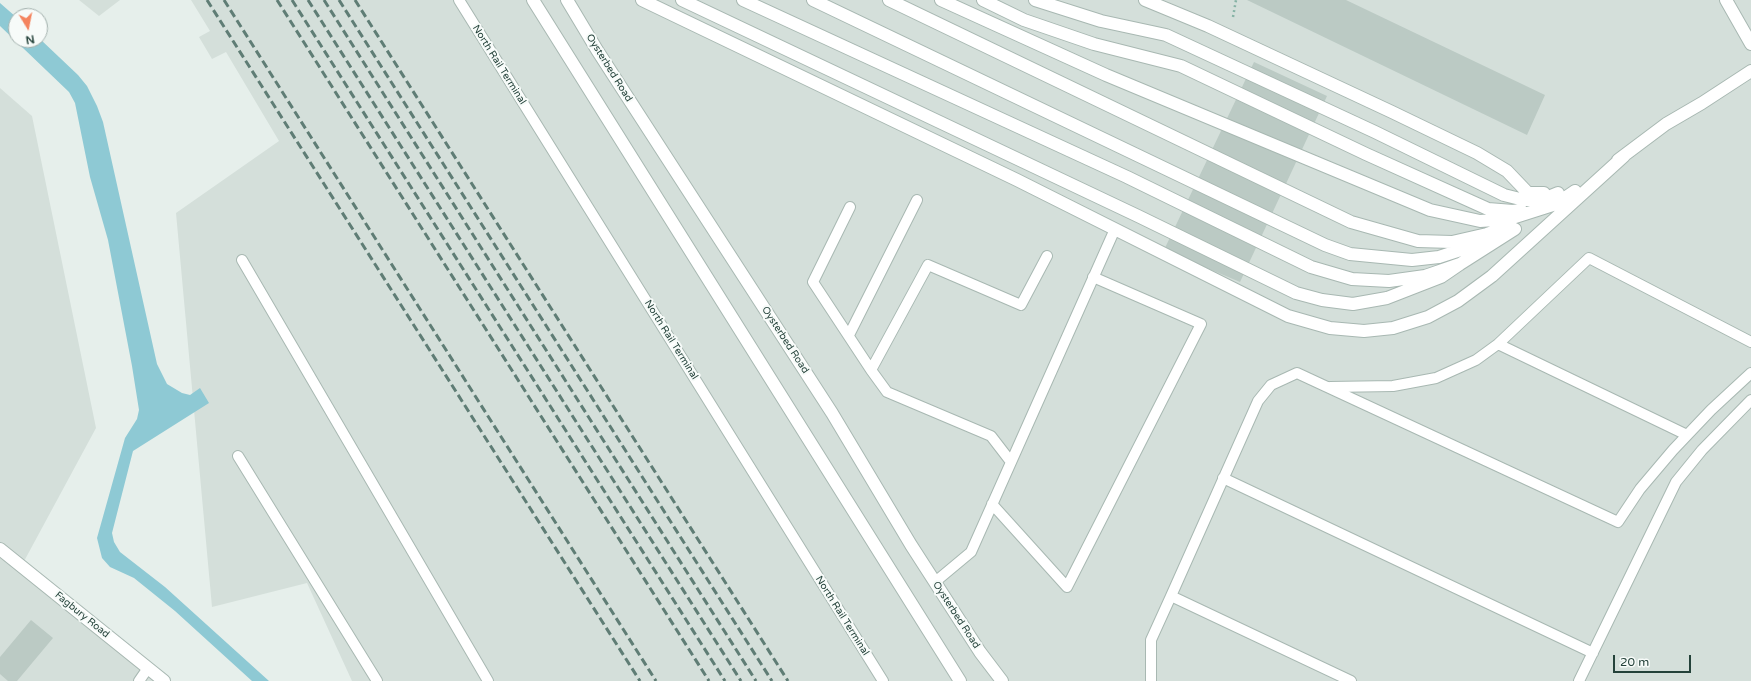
<!DOCTYPE html>
<html>
<head>
<meta charset="utf-8">
<style>
  body { margin:0 }
  #map { position:relative; width:1751px; height:681px; overflow:hidden; background:#e6efeb; font-family:"Varela Round",sans-serif }
  canvas { display:block }
  .north { position:absolute; left:8px; top:8px; width:40px; height:40px; box-sizing:border-box; background:#f7fbf9; border:1px solid #a3b1ad; border-radius:50%; rotate:170deg; font-size:11px; font-weight:700; line-height:16px; text-align:center; color:#24423a }
  .north::after { content:''; display:block; margin:auto; width:14px; height:18px; background:#f4845f; clip-path:polygon(50% 0,100% 100%,50% 72%,0 100%) }
  .scale { position:absolute; left:1613px; top:655px; width:78px; height:18px; box-sizing:border-box; border:2px solid #24423a; border-top:0; padding-left:5px; font-size:12px; line-height:14px; white-space:nowrap; color:#24423a; -webkit-text-stroke:3px #f7fbf9; paint-order:stroke }
</style>
</head>
<body>
<div id="map">
<canvas width="1751" height="681"></canvas>
<div class="north">N</div>
<div class="scale">20 m</div>
</div>
<script>
const ctx = document.querySelector('canvas').getContext('2d');
ctx.lineJoin = 'round';
function fillPath(path, color) { ctx.fillStyle = color; ctx.fill(path, 'evenodd'); }
const toPath = rows => new Path2D(rows.map(r => 'M' + r).join(''));
function stroke(path, color, width, dash) { ctx.strokeStyle = color; ctx.lineWidth = width; ctx.lineCap = dash ? 'butt' : 'round'; ctx.setLineDash(dash || []); ctx.stroke(path); }
function write(font, color, halo, rows, align = 'center') {
  ctx.font = font + ' "Varela Round",sans-serif'; ctx.lineWidth = 4; ctx.setLineDash([]); ctx.textBaseline = 'middle'; ctx.strokeStyle = halo; ctx.fillStyle = color; for (const [text, x, y, turn = 0] of rows) {
    ctx.save(); ctx.translate(x, y); ctx.rotate((+turn || 0) * Math.PI / 180); ctx.textAlign = isNaN(turn) ? turn : align; if (halo) ctx.strokeText(text, 0, 0); ctx.fillText(text, 0, 0); ctx.restore();
  }
}
fillPath(toPath([
  [79,0,120,0,99,16],
  [191,0,1751,0,1751,681,352,681,307,583,212,607,176,213,279,141,226,52,212,59,199,37,210,31],
  [0,88,32,116,96,428,22,565,164,681,0,681]
]), '#d4dfda');
fillPath(toPath([
  [0,3,16,17,16,40,40,39,78,75,87,86,97,106,103,122,157,364,167,384,182,393,190,395,200,388,209,403,133,451,112,533,114,542,120,552,165,587,269,681,252,681,175,611,134,578,110,567,102,558,97,538,125,438,137,419,139,410,132,366,108,240,90,177,75,103,69,92,0,26]
]), '#8ec9d4');
fillPath(toPath([
  [1247,0,1346,0,1545,95,1527,135],
  [1254,62,1327,96,1240,282,1164,250],
  [31,620,53,638,17,681,8,681,0,674,0,657]
]), '#bbcac4');
const lane = toPath([
  [459,0,883,681],
  [850,207,813,282,871,370],
  [242,260,488,681],
  [849,335,917,200],
  [1498,344,1589,258,1751,342],
  [1330,387,1393,386,1436,378,1476,360,1498,344,1687,435],
  [238,456,377,681],
  [1011,462,991,436,887,392,871,370,928,265,1021,305,1047,256],
  [1223,478,1593,653],
  [992,504,1067,587,1201,324,1093,277],
  [935,582,971,552,1115,229],
  [139,681,148,668],
  [1151,681,1151,640,1171,596],
  [1351,681,1171,596,1258,401,1271,385,1297,373,1618,522,1640,489,1673,450,1711,410,1751,373],
  [1579,681,1676,482,1702,450,1751,400]
]);
const street = toPath([
  [533,0,960,681],
  [567,0,597,50,832,413,911,545,980,652,1002,681],
  [642,0,1017,180,1288,316,1330,328,1364,331,1393,328,1428,317,1458,301,1492,276,1624,156],
  [682,0,1138,216,1296,293,1322,300,1353,304,1387,298,1441,277,1460,264],
  [743,0,1127,177,1311,267,1352,279,1389,281,1425,276,1460,264,1515,229],
  [813,0,1325,245,1350,254,1412,260,1439,257,1485,242],
  [889,0,1351,222,1418,241,1452,242,1487,234,1510,226],
  [941,0,1106,75,1430,210,1480,221,1509,219,1556,204,1575,191],
  [983,0,1024,20,1094,44,1181,66,1366,154,1488,209,1513,211,1521,210],
  [1035,0,1101,21,1166,35,1375,132,1504,195,1524,200,1541,200,1558,193],
  [1145,0,1208,26,1392,112,1477,153,1507,171,1528,193,1544,193],
  [1726,0,1751,44],
  [1618,160,1666,124,1702,103,1751,71],
  [0,549,164,681]
]);
stroke(lane, '#a8b8b2', 12);
stroke(street, '#a8b8b2', 14);
stroke(toPath([
  [1233,17,1236,0]
]), '#86b3a5', 2.5, [2, 3]);
stroke(lane, '#fff', 10);
stroke(street, '#fff', 12);
stroke(toPath([
  [207,0,640,681],
  [224,0,656,681],
  [277,0,709,681],
  [292,0,725,681],
  [308,0,741,681],
  [324,0,756,681],
  [339,0,772,681],
  [355,0,788,681]
]), '#5f7d75', 3, [8, 4]);
write('10px', '#24423a', '#f7fbf9', [
  ["North Rail Terminal",499,65,58],
  ["Oysterbed Road",609,68,58],
  ["North Rail Terminal",671,340,58],
  ["Oysterbed Road",785,340,57],
  ["Fagbury Road",82,615,39],
  ["Oysterbed Road",956,615,57],
  ["North Rail Terminal",842,616,58]
]);
</script>
</body>
</html>
